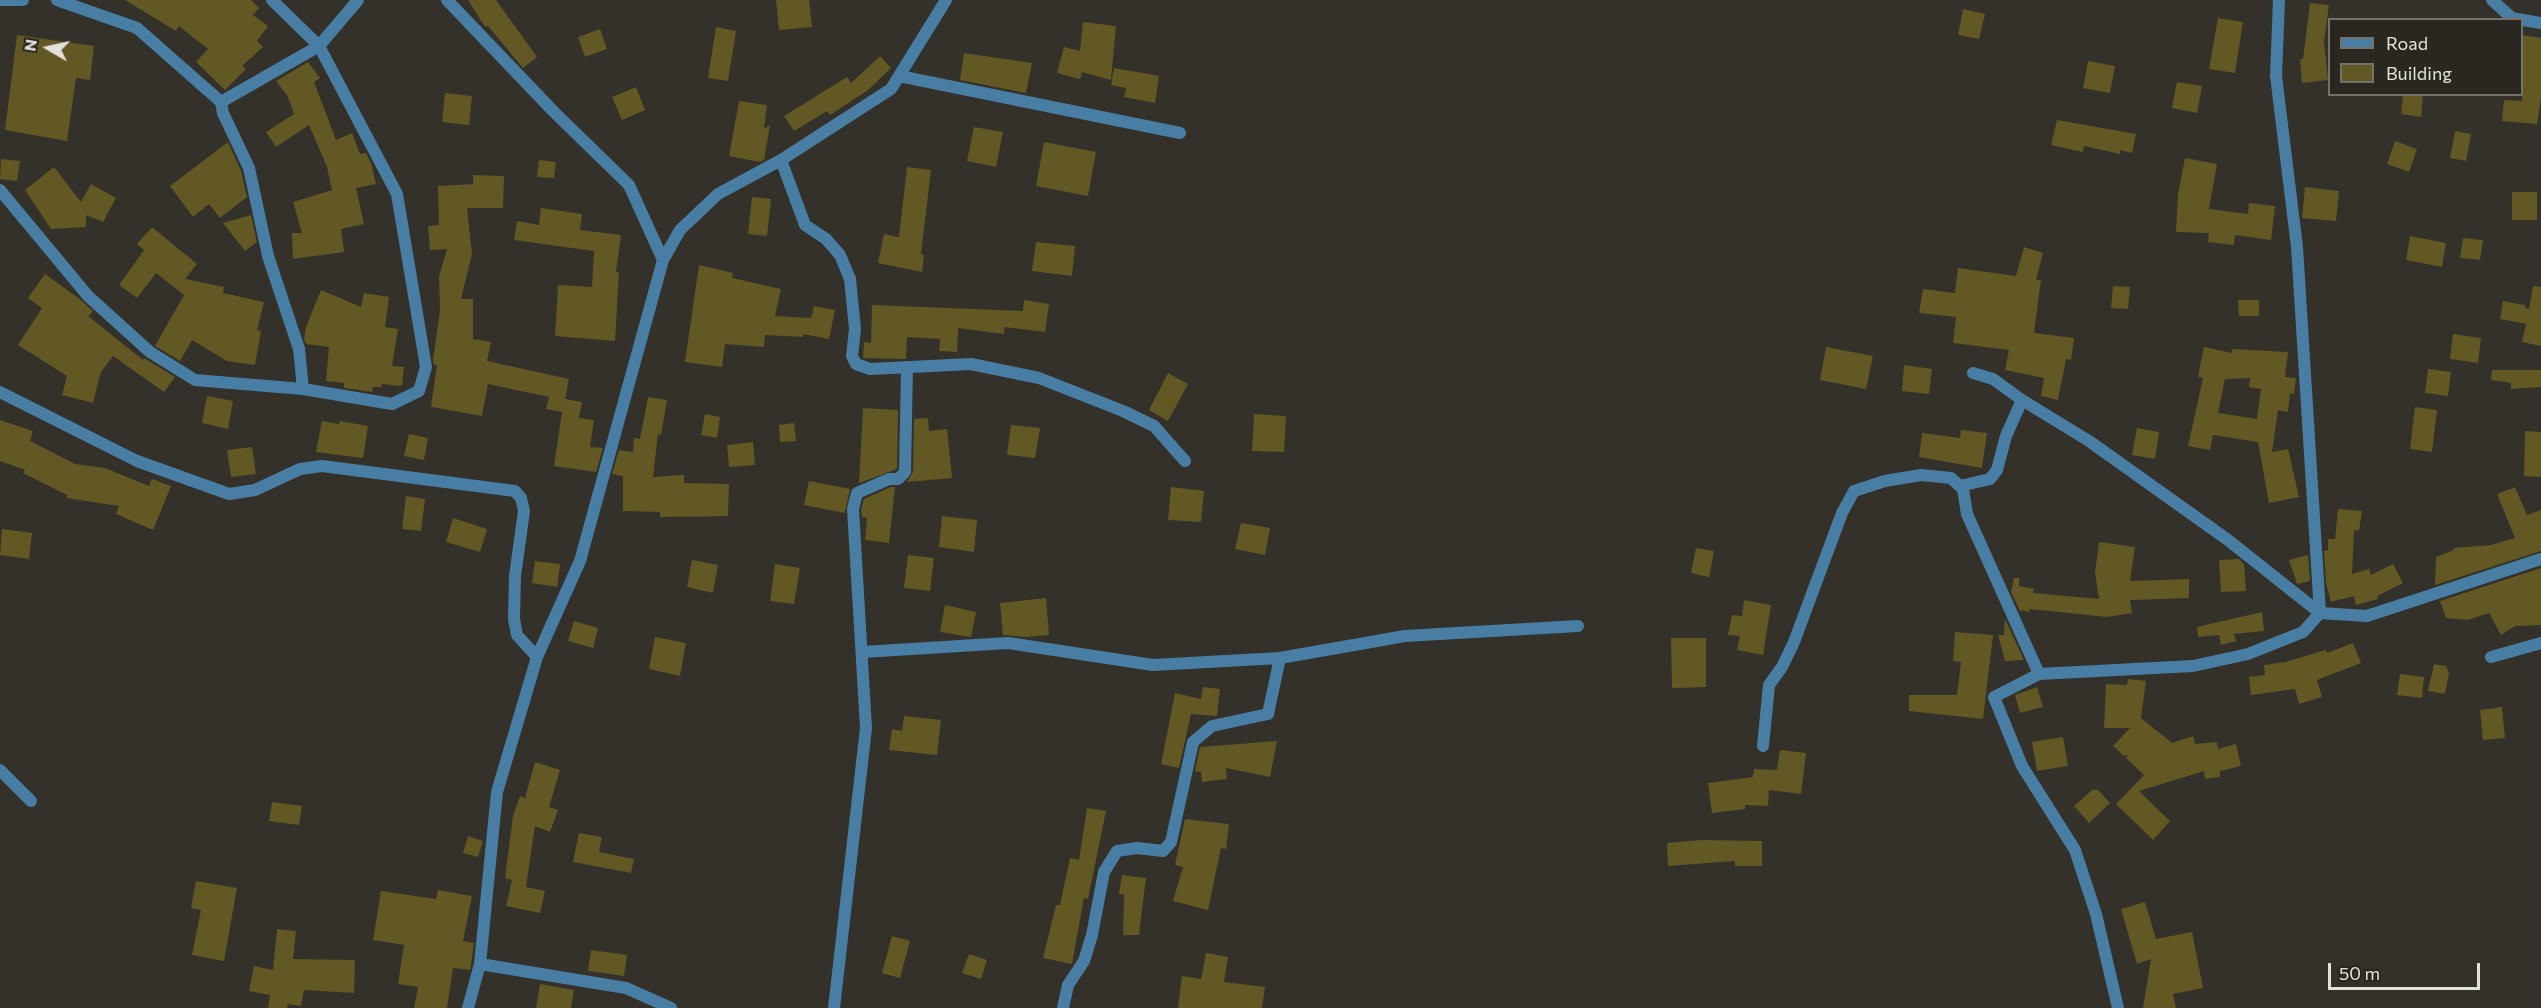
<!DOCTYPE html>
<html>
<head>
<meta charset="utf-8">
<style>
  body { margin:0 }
  #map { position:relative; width:2541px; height:1008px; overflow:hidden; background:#333129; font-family:Commissioner,sans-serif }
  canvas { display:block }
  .legend { position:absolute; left:2328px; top:18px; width:195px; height:78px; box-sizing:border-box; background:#29271f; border:2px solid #73716b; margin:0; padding:8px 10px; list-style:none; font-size:18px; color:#e2e1dc }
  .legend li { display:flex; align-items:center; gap:12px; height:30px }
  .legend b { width:30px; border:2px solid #73716b }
  .north { position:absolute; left:18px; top:18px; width:60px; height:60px; -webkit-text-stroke:4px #29271f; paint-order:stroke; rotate:279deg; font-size:16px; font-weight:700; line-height:24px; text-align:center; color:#e2e1dc }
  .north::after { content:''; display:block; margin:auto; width:21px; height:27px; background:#e2e1dc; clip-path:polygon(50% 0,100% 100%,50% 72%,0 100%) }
  .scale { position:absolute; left:2328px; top:963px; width:152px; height:27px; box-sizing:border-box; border:3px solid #e2e1dc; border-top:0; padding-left:8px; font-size:18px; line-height:21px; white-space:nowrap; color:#e2e1dc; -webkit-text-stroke:4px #29271f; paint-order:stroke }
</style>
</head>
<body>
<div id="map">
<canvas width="2541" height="1008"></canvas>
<ul class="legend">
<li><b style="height:8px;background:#497ea4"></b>Road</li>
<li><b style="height:16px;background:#625823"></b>Building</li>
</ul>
<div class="north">N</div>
<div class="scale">50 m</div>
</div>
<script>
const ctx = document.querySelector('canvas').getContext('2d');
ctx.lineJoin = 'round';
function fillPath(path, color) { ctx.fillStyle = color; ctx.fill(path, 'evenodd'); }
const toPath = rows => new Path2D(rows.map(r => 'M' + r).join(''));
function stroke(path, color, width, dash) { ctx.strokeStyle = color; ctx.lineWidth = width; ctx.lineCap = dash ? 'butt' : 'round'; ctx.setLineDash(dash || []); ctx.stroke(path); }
fillPath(toPath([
  [125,0,251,0,259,8,253,15,268,26,257,41,263,47,242,66,246,69,225,90,196,62,208,49,179,26,176,31],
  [468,0,496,0,537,57,523,68,488,26,485,27],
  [776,0,809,0,812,27,779,30],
  [2310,3,2329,5,2324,42,2328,80,2302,83,2300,59,2303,59],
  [1963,9,1985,14,1979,39,1958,35],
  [2218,18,2243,22,2235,73,2209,69],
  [1083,22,1116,26,1111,80,1082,72,1080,79,1057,73,1064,47,1080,51],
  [716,27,736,31,728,81,708,78],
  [600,29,607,49,585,57,578,37],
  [17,35,94,46,90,80,76,78,67,141,5,130],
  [2522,35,2541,38,2541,98,2537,124,2502,121,2504,100,2522,101],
  [964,53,1032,63,1026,93,960,80],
  [880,56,891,68,868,90,830,115,827,111,794,131,784,116,847,77,851,83],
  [2088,61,2115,66,2110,93,2083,88],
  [308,62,320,78,314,82,336,140,352,133,360,154,366,153,371,163,376,184,356,188,364,224,341,229,344,252,293,259,292,233,302,233,293,202,332,190,327,167,309,125,276,147,266,132,294,114,287,95,276,81],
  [1114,68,1159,76,1155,103,1124,97,1126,88,1111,85],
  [2177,82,2202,86,2197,113,2172,108],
  [636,87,645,110,622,120,612,97],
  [445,93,472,96,469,125,442,122],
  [2403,94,2423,94,2421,117,2401,114],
  [739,101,767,105,764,129,770,125,764,160,760,162,729,156],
  [2057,120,2136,134,2132,153,2120,150,2120,154,2084,146,2083,152,2051,145],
  [974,127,1003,132,996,167,967,161],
  [2455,131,2471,134,2466,161,2450,158],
  [2395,141,2417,149,2409,172,2387,164],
  [228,142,241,171,247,197,220,218,209,204,193,217,170,186],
  [1044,142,1096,152,1088,196,1036,186],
  [2185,158,2217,164,2209,209,2248,214,2249,203,2275,206,2271,240,2235,235,2234,245,2208,242,2209,233,2176,232,2178,194],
  [1,159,20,161,17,181,0,179],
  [539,160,556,162,554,178,537,177],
  [54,167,81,202,91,184,116,198,103,222,86,215,86,227,51,229,25,190],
  [907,167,931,170,921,254,924,255,922,272,878,263,884,234,899,237],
  [473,175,504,176,503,208,467,208,472,254,461,299,473,299,473,339,491,342,487,361,569,379,565,399,582,402,579,418,594,420,590,447,603,448,596,472,554,466,562,412,546,409,549,397,488,384,482,416,431,407,437,365,434,365,433,360,440,310,439,277,447,249,430,250,428,226,439,225,438,186,473,184],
  [2305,187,2339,191,2336,221,2302,218],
  [2512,192,2537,192,2537,220,2512,220],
  [752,197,771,199,767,236,748,234],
  [541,208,582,214,580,230,621,235,616,272,619,272,615,341,555,336,558,285,592,287,594,251,514,240,517,221,539,225],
  [251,215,257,242,245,251,223,223],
  [152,227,197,264,185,279,224,287,223,293,264,302,257,330,261,331,255,365,227,361,192,340,180,361,155,346,184,295,156,273,137,298,119,285,144,250,137,244],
  [2410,236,2446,243,2442,267,2406,260],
  [2463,238,2483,240,2480,260,2460,258],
  [1036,242,1075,246,1072,276,1032,271],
  [2024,247,2043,253,2036,280,2041,280,2034,333,2074,338,2071,360,2066,359,2058,400,2041,396,2044,378,2005,370,2009,350,1953,343,1956,317,1919,313,1923,289,1955,293,1958,268,2016,276],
  [699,265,733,273,732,278,781,289,775,316,811,318,814,306,835,310,829,339,803,334,803,337,765,335,764,347,725,344,722,367,685,362],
  [45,274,81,300,93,311,88,316,143,360,144,358,175,377,164,392,113,356,101,372,93,403,62,395,67,376,18,345,42,308,28,298],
  [2113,286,2130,287,2128,309,2111,308],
  [2533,286,2541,287,2541,346,2522,342,2526,324,2500,319,2503,301,2525,305,2525,308,2529,309],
  [321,290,361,307,364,293,389,297,385,327,398,329,392,366,404,367,402,386,381,384,382,387,373,387,372,392,344,388,344,383,326,381,329,347,306,344,304,339,306,327],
  [1024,300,1049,304,1045,332,1004,327,1004,334,958,328,957,352,939,351,940,339,907,337,906,359,863,358,864,342,871,343,872,305,1023,311],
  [2238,300,2259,300,2259,316,2239,316],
  [2453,334,2481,338,2478,363,2450,359],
  [1826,347,1873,356,1866,389,1820,380],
  [2204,347,2232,353,2232,349,2288,352,2285,377,2296,378,2294,394,2290,393,2288,412,2278,410,2272,452,2288,449,2299,497,2269,503,2258,442,2213,435,2210,450,2188,446,2203,378,2198,377],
  [2250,378,2249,387,2261,389,2257,419,2218,413,2225,379],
  [1904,365,1932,369,1929,394,1902,391],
  [2428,369,2451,372,2448,396,2425,393],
  [2492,370,2541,370,2541,387,2511,389,2511,383,2491,380],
  [1168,373,1188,384,1168,421,1149,410],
  [207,396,233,401,228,429,202,423],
  [648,397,667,400,661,435,658,434,653,477,684,475,684,483,729,484,728,516,660,517,660,512,623,511,623,476,612,474,619,450,633,452,634,438,640,439],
  [2415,407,2437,410,2432,452,2410,449],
  [863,408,898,410,897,469,859,483],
  [705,414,720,417,717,438,701,435],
  [1254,414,1286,416,1284,452,1252,451],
  [928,418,929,431,947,429,952,478,907,482,913,472,914,419],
  [0,420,33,431,30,441,75,464,105,468,149,486,152,479,171,486,153,530,116,514,119,506,67,498,67,495,23,473,25,470,0,461],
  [322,421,339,424,340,421,368,426,363,458,316,452],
  [794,423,796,441,780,442,779,425],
  [1011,425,1040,428,1035,458,1007,455],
  [2137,428,2159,432,2155,459,2132,455],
  [1961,430,1987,433,1982,468,1919,457,1922,433,1960,438],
  [2525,431,2541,432,2541,477,2524,476],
  [409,434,428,438,424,460,404,456],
  [753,442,755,465,729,467,727,445],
  [252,447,256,474,231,477,227,450],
  [809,481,850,489,845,513,804,505],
  [891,487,895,487,889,543,865,540,867,518,862,517,861,510,864,499],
  [1171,487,1204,491,1201,522,1168,520],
  [2515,487,2527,515,2541,510,2541,551,2435,585,2436,557,2454,550,2454,548,2491,545,2515,538,2497,494],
  [406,496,425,499,421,531,402,529],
  [2338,509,2362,511,2359,531,2354,530,2352,574,2369,569,2371,575,2393,564,2403,583,2377,596,2378,599,2356,605,2354,596,2331,602,2326,583,2324,551,2328,550,2328,539,2335,539],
  [942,516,977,520,974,552,939,547],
  [453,518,487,529,480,552,446,542],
  [1241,523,1270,528,1265,555,1235,549],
  [2,529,32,533,29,559,0,555],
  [2099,542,2135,547,2130,581,2189,579,2189,598,2130,600,2132,613,2107,617,2030,609,2029,612,2021,610,2021,613,2011,592,2014,578,2019,578,2019,586,2034,589,2033,593,2099,599,2095,573],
  [1696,548,1714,551,1709,577,1691,573],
  [908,555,934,558,930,591,904,588],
  [2308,555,2310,581,2297,584,2289,560],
  [2239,559,2244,564,2246,591,2221,592,2219,560],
  [692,560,718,565,713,593,687,587],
  [535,561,560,564,557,587,532,583],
  [775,564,800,568,794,604,770,601],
  [2541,568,2541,625,2515,626,2501,635,2489,613,2468,620,2446,618,2440,601],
  [1046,598,1049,635,1026,637,1003,635,1000,603],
  [1744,600,1771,605,1763,655,1737,650,1740,636,1728,635,1732,615,1742,616],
  [945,605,976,612,971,637,940,632],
  [2262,612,2264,631,2234,634,2236,641,2221,645,2219,635,2198,637,2197,627],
  [2005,619,2024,660,2005,661,1998,635,2004,635],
  [574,621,598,628,593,648,568,641],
  [1955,632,1993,635,1983,719,1909,711,1909,695,1957,695,1961,662,1953,661],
  [655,637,686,643,680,676,649,669],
  [1671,638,1706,638,1706,687,1672,688],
  [2353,643,2361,663,2317,680,2322,697,2299,704,2295,689,2251,695,2249,677,2265,675,2264,665,2285,662,2326,650,2327,653],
  [2434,664,2446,666,2449,673,2445,694,2428,691],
  [2400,674,2424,677,2422,698,2397,695],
  [2128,679,2146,681,2141,718,2172,743,2193,736,2195,744,2217,742,2218,749,2236,744,2241,766,2220,771,2220,777,2205,779,2204,771,2139,791,2170,821,2153,840,2116,804,2144,775,2126,758,2129,755,2124,756,2113,746,2130,728,2104,728,2106,684,2127,685],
  [1203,687,1220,689,1217,716,1191,714,1179,768,1161,764,1175,693,1201,699],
  [2037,687,2043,707,2020,713,2015,695],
  [2502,707,2505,738,2483,740,2480,710],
  [904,716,941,720,937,755,889,750,892,729,902,731],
  [2063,737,2068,766,2037,771,2032,742],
  [1277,741,1270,777,1226,768,1227,779,1202,782,1201,772,1195,771,1200,747],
  [1780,750,1806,753,1801,794,1769,790,1768,806,1745,805,1745,809,1712,813,1708,783,1753,777,1754,769,1777,770],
  [535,762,560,770,549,807,558,810,550,832,535,826,526,887,545,891,540,913,506,906,512,880,505,878,513,816,520,796,525,798],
  [2092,790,2098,790,2110,803,2089,823,2074,806],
  [272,802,302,806,299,825,269,821],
  [1087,808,1106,811,1088,899,1084,898,1072,964,1043,958,1056,905,1060,905,1070,858,1079,860],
  [1185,819,1229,824,1226,849,1221,848,1208,910,1173,901,1183,867,1175,865],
  [579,833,602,837,599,852,634,859,631,873,573,862],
  [468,836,483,841,478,857,463,853],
  [1702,840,1762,841,1762,866,1735,866,1735,861,1668,866,1667,843],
  [1122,875,1146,878,1139,935,1123,935,1124,894,1119,894],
  [196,881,237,888,224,961,192,955,201,910,191,908],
  [438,890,472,896,463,941,474,943,471,964,470,970,453,968,447,1008,414,1008,418,987,398,984,404,945,373,940,381,891,436,899],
  [2145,902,2156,939,2192,932,2203,988,2173,994,2176,1008,2143,1008,2151,959,2137,964,2121,909],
  [277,929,296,931,293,959,355,960,354,993,304,990,301,1006,288,1004,287,1008,268,1008,270,995,249,991,254,966,273,970],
  [892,936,910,941,900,978,882,973],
  [591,950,627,955,624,976,588,971],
  [1206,953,1228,957,1224,982,1265,987,1262,1008,1178,1008,1182,976,1201,979],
  [969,954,987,960,981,979,962,973],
  [540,984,574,990,571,1008,536,1008]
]), '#625823');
stroke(toPath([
  [0,0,23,0],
  [57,0,137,28,221,102,319,46,358,0],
  [447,0,554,112,629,185,663,260,580,561,537,657,497,792,480,964,468,1008],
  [2492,0,2512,18,2541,23],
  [899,76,1180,133],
  [221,102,223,113,249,168,268,256,299,349,303,389],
  [781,160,805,225,826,239,840,255,850,279,855,329,852,356,856,364,870,369,971,364,1039,378,1123,411,1154,426,1185,461],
  [0,190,88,296,150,352,195,380,303,389,392,404,419,391,426,367,397,194,319,46,272,0],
  [663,260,680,230,718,194,781,160,891,89,946,0],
  [1973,373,1993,379,2022,400,2089,441,2228,540,2320,613,2367,616,2541,559],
  [0,392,137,461,229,494,255,490,300,469,322,466,515,491,521,498,524,511,515,576,514,619,517,635,537,657],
  [1960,486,1990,479,1997,470,2006,436,2022,400],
  [863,652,1008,643,1153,665,1280,658],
  [2491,657,2541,643],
  [2039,674,2193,666,2248,654,2303,632,2320,613,2297,247,2276,76,2279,0],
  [1763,746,1769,685,1782,667,1794,642,1842,513,1854,491,1885,481,1921,475,1951,478,1963,489,1967,514,2039,674,1994,697,2022,766,2075,850,2096,914,2118,1008],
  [0,770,31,801],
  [480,964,626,988,671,1008],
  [834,1008,866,728,853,509,857,493,889,479,898,479,905,472,907,367],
  [1063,1008,1068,985,1084,961,1092,935,1104,872,1117,851,1137,848,1163,851,1171,842,1193,742,1212,726,1268,714,1280,658,1405,636,1578,626]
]), '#497ea4', 12);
</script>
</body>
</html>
